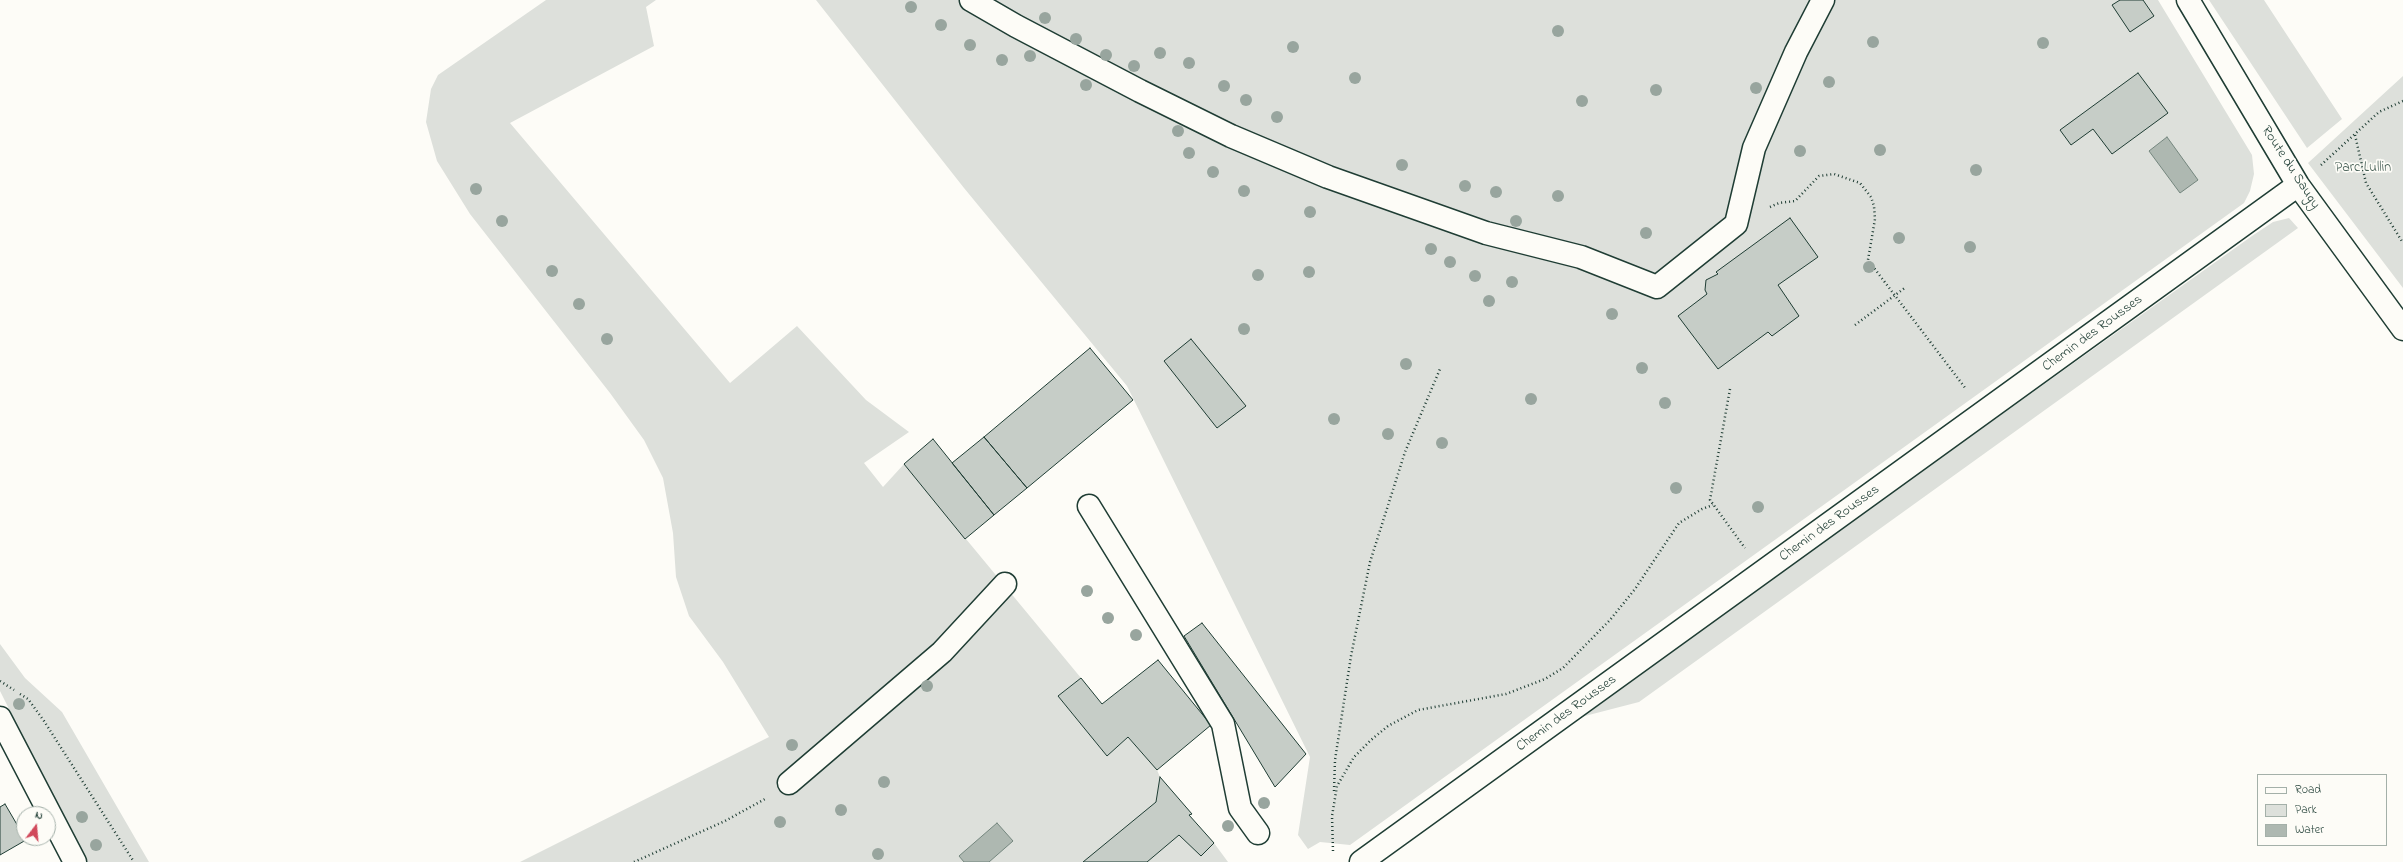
<!DOCTYPE html>
<html>
<head>
<meta charset="utf-8">
<style>
  body { margin:0 }
  #map { position:relative; width:2403px; height:862px; overflow:hidden; background:#fdfcf7; font-family:"Indie Flower",sans-serif }
  canvas { display:block }
  .legend { position:absolute; left:2257px; top:774px; width:130px; height:72px; box-sizing:border-box; background:#fdfcf7; border:1px solid #a4b0a9; margin:0; padding:5px 7px; list-style:none; font-size:12px; color:#1f3d34 }
  .legend li { display:flex; align-items:center; gap:8px; height:20px }
  .legend b { width:20px; border:1px solid #a4b0a9 }
  .north { position:absolute; left:16px; top:806px; width:40px; height:40px; box-sizing:border-box; background:#fdfcf7; border:1px solid #a4b0a9; border-radius:50%; rotate:16deg; font-size:11px; font-weight:700; line-height:16px; text-align:center; color:#1f3d34 }
  .north::after { content:''; display:block; margin:auto; width:14px; height:18px; background:#d1495b; clip-path:polygon(50% 0,100% 100%,50% 72%,0 100%) }
</style>
</head>
<body>
<div id="map">
<canvas width="2403" height="862"></canvas>
<ul class="legend">
<li><b style="height:5px;background:#fdfcf7"></b>Road</li>
<li><b style="height:11px;background:#dde0db"></b>Park</li>
<li><b style="height:11px;background:#aeb8b1"></b>Water</li>
</ul>
<div class="north">N</div>
</div>
<script>
const ctx = document.querySelector('canvas').getContext('2d');
ctx.lineJoin = 'round';
function fillPath(path, color) { ctx.fillStyle = color; ctx.fill(path, 'evenodd'); }
const toPath = rows => new Path2D(rows.map(r => 'M' + r).join(''));
function stroke(path, color, width, dash) { ctx.strokeStyle = color; ctx.lineWidth = width; ctx.lineCap = dash ? 'butt' : 'round'; ctx.setLineDash(dash || []); ctx.stroke(path); }
function write(font, color, halo, rows, align = 'center') {
  ctx.font = font + ' "Indie Flower",sans-serif'; ctx.lineWidth = 3.5; ctx.setLineDash([]); ctx.textBaseline = 'middle'; ctx.strokeStyle = halo; ctx.fillStyle = color; for (const [text, x, y, turn = 0] of rows) {
    ctx.save(); ctx.translate(x, y); ctx.rotate((+turn || 0) * Math.PI / 180); ctx.textAlign = isNaN(turn) ? turn : align; if (halo) ctx.strokeText(text, 0, 0); ctx.fillText(text, 0, 0); ctx.restore();
  }
}
fillPath(toPath([
  [546,0,656,0,646,7,654,46,510,123,730,383,797,326,866,400,909,432,864,463,883,487,904,464,1081,678,1058,696,1107,756,1128,737,1157,770,1160,777,1192,814,1189,815,1214,843,1228,862,520,862,769,737,723,662,689,616,676,577,673,533,663,478,644,440,610,393,470,214,437,161,426,122,431,89,438,75],
  [816,0,2158,0,2252,155,2254,174,2250,191,2244,203,1350,845,1320,842,1308,849,1298,835,1310,757,1127,386,964,188],
  [2209,0,2264,0,2342,119,2307,148],
  [2403,76,2403,288,2308,163],
  [2289,218,2298,228,1639,702,1581,717,1737,603,2252,236,2273,222],
  [0,644,25,678,62,712,149,862,86,862,0,691]
]), '#dde0db');
const water = toPath([
  [2167,137,2198,180,2180,193,2149,151,2167,137],
  [997,823,1013,841,989,862,964,862,959,856,997,823]
]);
fillPath(water, '#aeb8b1');
stroke(water, '#75877f', 1);
const building = toPath([
  [2120,0,2143,0,2154,16,2130,32,2112,5,2120,0],
  [2138,73,2168,113,2112,154,2093,129,2071,145,2060,130,2138,73],
  [1790,218,1818,257,1778,285,1799,316,1772,336,1768,332,1718,369,1678,316,1707,294,1705,290,1706,280,1718,274,1716,272,1790,218],
  [1191,339,1246,406,1217,428,1164,361,1191,339],
  [1090,348,1133,400,1027,488,984,437,1090,348],
  [984,437,1027,488,994,515,952,463,984,437],
  [933,439,994,515,965,539,904,464,933,439],
  [1202,623,1306,754,1275,787,1184,636,1202,623],
  [1158,660,1211,725,1157,770,1128,737,1107,756,1058,696,1081,678,1102,704,1158,660],
  [1160,777,1192,814,1189,815,1214,843,1201,856,1179,835,1147,862,1083,862,1156,802,1160,777],
  [5,804,26,840,0,855,0,807,5,804]
]);
fillPath(building, '#c6cdc7');
stroke(building, '#1f3d34', 1);
const minor = toPath([
  [971,0,1016,26,1140,91,1231,136,1328,177,1486,233,1581,257,1657,287,1736,224,1754,148,1796,52,1823,0],
  [2188,0,2298,185,2403,329],
  [1089,506,1223,724,1240,808,1258,833],
  [0,718,75,862],
  [789,783,942,652,1005,584],
  [1361,862,2298,185]
]);
stroke(minor, '#1f3d34', 25);
stroke(toPath([
  [2355,135,2366,183,2403,243],
  [2321,165,2379,112,2403,101],
  [1770,207,1779,203,1795,201,1819,176,1834,174,1860,183,1871,197,1874,206,1875,219,1868,260,1966,389],
  [1855,325,1906,287],
  [1730,389,1710,500,1745,548],
  [0,681,14,690],
  [20,694,28,699,44,721,134,862],
  [1334,791,1335,760,1351,656,1370,562,1405,452,1440,369],
  [1333,851,1332,816,1337,786,1354,757,1371,740,1388,726,1418,710,1506,694,1545,679,1563,668,1610,620,1635,589,1679,523,1702,509,1713,505],
  [634,862,725,821,765,799]
]), '#1f3d34', 2.5, [1, 3]);
stroke(minor, '#fdfcf7', 22);
ctx.fillStyle = '#98a59e';
for (const [x, y] of [
  [911,7],
  [1045,18],
  [941,25],
  [1558,31],
  [1076,39],
  [1873,42],
  [2043,43],
  [970,45],
  [1293,47],
  [1160,53],
  [1106,55],
  [1030,56],
  [1002,60],
  [1189,63],
  [1134,66],
  [1355,78],
  [1829,82],
  [1086,85],
  [1224,86],
  [1756,88],
  [1656,90],
  [1246,100],
  [1582,101],
  [1277,117],
  [1178,131],
  [1880,150],
  [1800,151],
  [1189,153],
  [1402,165],
  [1976,170],
  [1213,172],
  [1465,186],
  [476,189],
  [1244,191],
  [1496,192],
  [1558,196],
  [1310,212],
  [502,221],
  [1516,221],
  [1646,233],
  [1899,238],
  [1970,247],
  [1431,249],
  [1450,262],
  [1869,267],
  [552,271],
  [1309,272],
  [1258,275],
  [1475,276],
  [1512,282],
  [1489,301],
  [579,304],
  [1612,314],
  [1244,329],
  [607,339],
  [1406,364],
  [1642,368],
  [1531,399],
  [1665,403],
  [1334,419],
  [1388,434],
  [1442,443],
  [1676,488],
  [1758,507],
  [1087,591],
  [1108,618],
  [1136,635],
  [927,686],
  [19,704],
  [792,745],
  [884,782],
  [1264,803],
  [841,810],
  [82,817],
  [780,822],
  [1228,826],
  [96,845],
  [878,854]
]) { ctx.beginPath(); ctx.arc(x, y, 6, 0, 2 * Math.PI); ctx.fill(); }
write('14px', '#1f3d34', '#fdfcf7', [
  ["Route du Saugy",2290,168,57],
  ["Chemin des Rousses",2093,334,-36],
  ["Chemin des Rousses",1830,524,-36],
  ["Chemin des Rousses",1567,714,-36]
]);
write('14px', '#455e55', '#fdfcf7', [
  ["Parc Lullin",2363,169]
]);
</script>
</body>
</html>
